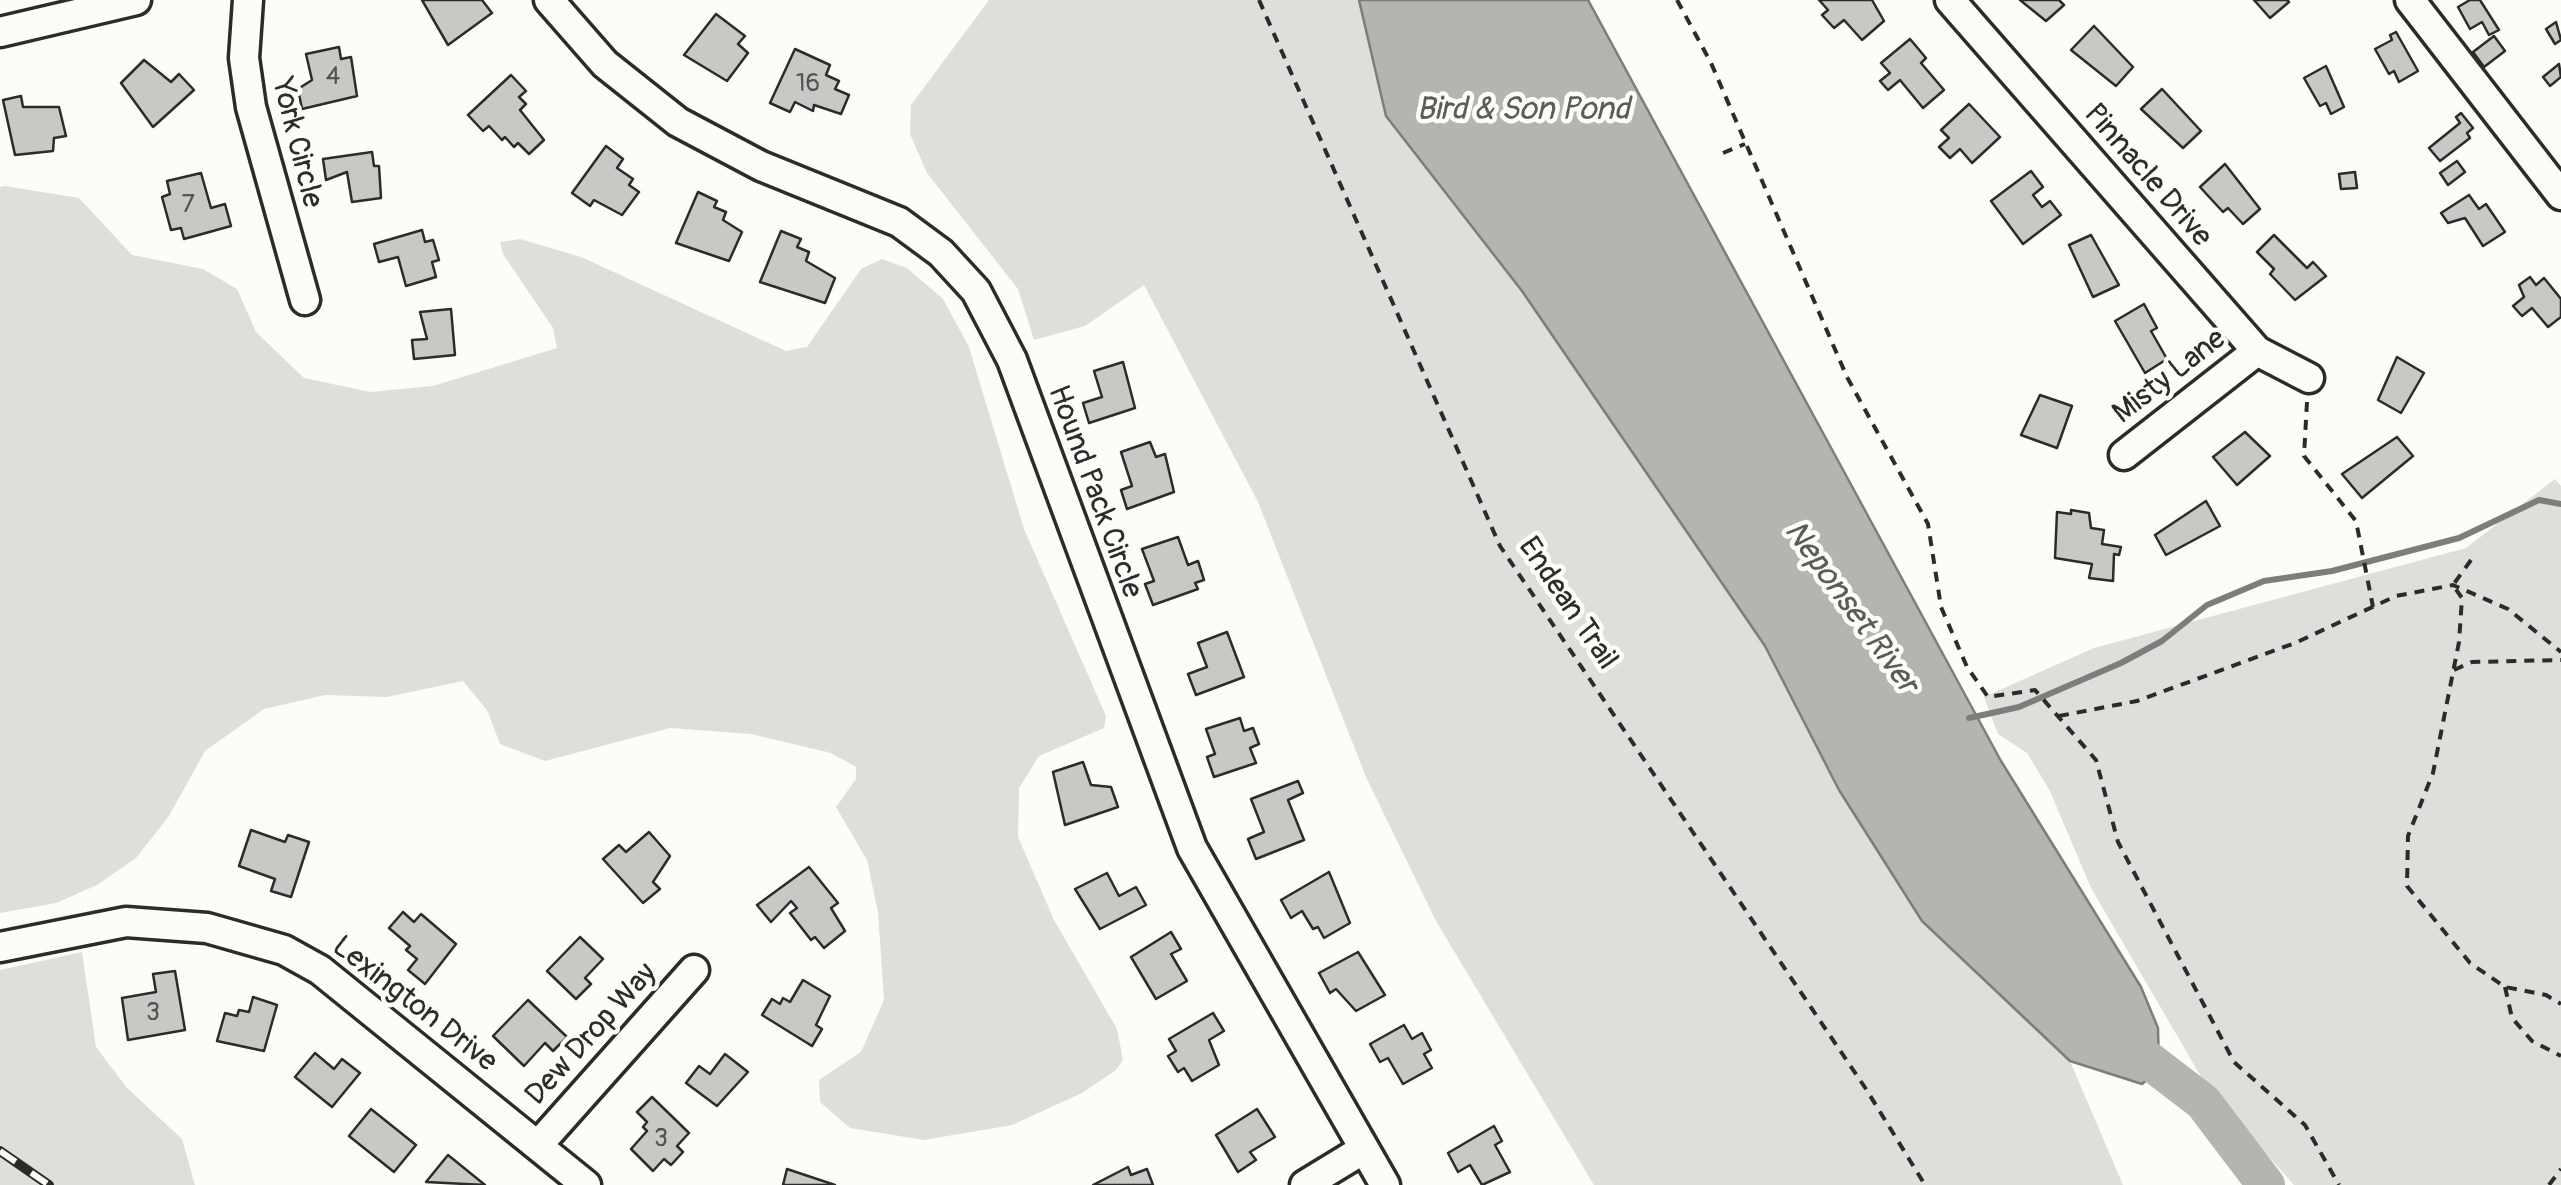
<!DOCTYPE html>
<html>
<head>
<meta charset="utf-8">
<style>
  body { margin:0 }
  canvas { display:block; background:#fdfcf7 }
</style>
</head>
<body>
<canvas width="2561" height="1185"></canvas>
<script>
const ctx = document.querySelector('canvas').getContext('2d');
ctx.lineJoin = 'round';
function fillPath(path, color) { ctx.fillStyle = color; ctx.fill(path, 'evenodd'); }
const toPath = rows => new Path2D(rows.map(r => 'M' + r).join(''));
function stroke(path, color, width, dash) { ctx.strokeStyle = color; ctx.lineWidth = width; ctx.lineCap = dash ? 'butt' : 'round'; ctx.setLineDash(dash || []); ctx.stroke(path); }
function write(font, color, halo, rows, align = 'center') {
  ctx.font = font + ' Pangolin,sans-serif'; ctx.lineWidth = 9; ctx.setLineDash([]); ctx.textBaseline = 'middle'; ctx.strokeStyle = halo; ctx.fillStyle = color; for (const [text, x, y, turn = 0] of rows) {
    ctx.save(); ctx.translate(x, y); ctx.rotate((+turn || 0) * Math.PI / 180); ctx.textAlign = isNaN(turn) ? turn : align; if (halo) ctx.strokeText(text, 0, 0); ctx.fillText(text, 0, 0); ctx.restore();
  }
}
fillPath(toPath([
  [989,0,1359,0,1386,116,1522,291,1765,646,1839,790,1922,921,2070,1061,2123,1185,1594,1185,1436,921,1366,777,1258,502,1144,285,1085,326,1034,340,1018,289,927,173,910,134,911,105],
  [5,186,79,198,132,255,203,269,237,289,256,332,304,378,370,392,433,386,557,348,553,328,503,254,500,242,520,239,581,257,786,351,807,347,861,269,882,259,907,268,943,299,969,347,1024,529,1106,716,1104,728,1039,756,1019,788,1018,837,1054,920,1117,1029,1123,1060,1116,1070,1082,1093,1012,1125,924,1140,850,1128,820,1102,819,1080,861,1052,884,1000,878,912,867,860,836,807,856,779,856,767,831,753,751,734,670,728,545,761,500,744,487,710,463,681,387,697,325,695,264,709,205,751,169,816,136,858,97,885,56,903,0,913,0,187],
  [2555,479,2561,486,2561,1185,2294,1185,2207,1087,2091,888,2050,791,2027,753,1998,734,1984,697,2094,648,2466,548],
  [82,952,96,1047,127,1088,182,1139,195,1185,0,1185,0,970]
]), '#dfdeda');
const water = toPath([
  [1359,0,1588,0,2001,761,2141,987,2158,1028,2159,1069,2142,1084,2070,1061,1922,921,1839,790,1765,646,1522,291,1386,116,1359,0]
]);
fillPath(water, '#b5b4b1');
stroke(water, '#7e7d7b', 2.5);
stroke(toPath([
  [1969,718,2019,707,2121,663,2162,641,2207,605,2264,581,2332,571,2459,538,2539,500,2561,504]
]), '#7e7d7b', 6);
stroke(toPath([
  [2122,1040,2203,1102,2266,1185]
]), '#b5b4b1', 38);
const building = toPath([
  [422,0,482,0,492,13,448,45,422,0],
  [1819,0,1872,0,1884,21,1862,40,1844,20,1834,28,1822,15,1828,10,1819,0],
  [2020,0,2059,0,2064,5,2046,21,2020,0],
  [2254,0,2287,0,2289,2,2270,18,2254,0],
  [2470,0,2480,0,2499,30,2489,35,2482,22,2470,29,2458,7,2470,0],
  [716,14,745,36,738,44,748,53,727,81,684,55,716,14],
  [2556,22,2561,40,2555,44,2546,29,2556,22],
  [2094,26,2133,67,2116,86,2071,50,2094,26],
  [2396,32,2418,71,2399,82,2394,71,2389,74,2375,49,2392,40,2390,35,2396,32],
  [2494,36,2505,51,2484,67,2473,52,2494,36],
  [1910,39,1926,58,1921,63,1944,90,1923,108,1900,80,1888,90,1880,81,1890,73,1881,63,1910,39],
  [339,47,341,59,351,57,357,96,302,109,298,89,312,80,306,54,339,47],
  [795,49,830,65,826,75,839,81,835,89,849,95,841,114,814,105,813,111,795,102,790,112,770,103,795,49],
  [144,60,171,82,179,74,194,90,153,127,121,83,144,60],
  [2559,64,2561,77,2550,86,2543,77,2559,64],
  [2326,66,2344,107,2331,114,2326,103,2320,106,2304,78,2326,66],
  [511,75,526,91,519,97,526,104,520,110,544,140,529,154,518,143,514,147,505,137,502,140,489,126,483,131,468,115,511,75],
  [2162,89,2201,131,2183,148,2141,109,2162,89],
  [21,96,23,107,59,107,66,136,54,138,53,151,15,155,3,100,21,96],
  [1969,104,2000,137,1972,163,1960,149,1950,158,1939,147,1949,138,1941,130,1969,104],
  [2461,113,2473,128,2467,133,2470,138,2440,161,2429,148,2460,123,2456,117,2461,113],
  [606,146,623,159,617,168,633,179,629,185,639,192,622,215,594,200,590,206,572,193,606,146],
  [372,152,374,166,379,166,381,198,352,202,347,172,326,180,323,159,372,152],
  [2457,161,2465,172,2448,185,2440,173,2457,161],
  [2225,164,2260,209,2243,224,2228,208,2223,212,2200,187,2225,164],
  [2031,171,2043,187,2033,195,2042,207,2050,201,2061,215,2023,244,1991,201,2031,171],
  [2355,172,2357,188,2341,189,2339,174,2355,172],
  [201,173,211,208,225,204,231,226,184,239,181,228,171,230,162,197,170,194,167,181,201,173],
  [698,192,717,201,714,207,726,212,723,220,742,232,729,261,676,243,698,192],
  [2469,195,2479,209,2486,204,2505,232,2483,246,2465,218,2448,223,2441,213,2469,195],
  [422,230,425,242,433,240,439,260,432,262,436,277,406,286,398,257,379,262,374,244,422,230],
  [781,231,801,239,797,247,809,252,806,261,835,278,825,303,760,282,781,231],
  [2091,235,2119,285,2093,297,2069,245,2091,235],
  [2274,235,2307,268,2313,262,2326,276,2295,300,2270,274,2274,269,2257,252,2274,235],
  [2530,277,2536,285,2544,278,2561,299,2561,317,2548,327,2532,308,2522,316,2513,306,2524,297,2519,285,2530,277],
  [2144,304,2157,328,2151,331,2167,359,2145,373,2115,321,2144,304],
  [451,309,455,355,414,359,412,340,427,339,420,312,451,309],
  [2397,357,2424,373,2401,413,2378,400,2397,357],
  [1123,362,1135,408,1089,423,1083,403,1102,397,1094,371,1123,362],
  [2040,395,2072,406,2057,448,2021,435,2040,395],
  [2245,432,2270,456,2237,485,2213,457,2245,432],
  [2397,437,2413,456,2362,498,2342,474,2397,437],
  [1150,442,1156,457,1165,454,1174,492,1127,509,1121,490,1132,486,1121,452,1150,442],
  [2206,501,2220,526,2166,555,2155,535,2206,501],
  [2071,510,2089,513,2091,528,2104,530,2102,544,2121,547,2119,555,2114,554,2113,581,2089,578,2092,564,2055,558,2057,512,2071,514,2071,510],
  [1178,537,1188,565,1198,561,1204,580,1195,583,1198,589,1153,605,1145,584,1154,581,1142,549,1178,537],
  [1227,632,1244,677,1196,695,1188,674,1207,667,1198,643,1227,632],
  [1240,718,1244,731,1253,728,1259,744,1250,748,1256,763,1214,777,1207,757,1215,754,1206,729,1240,718],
  [1083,762,1091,785,1111,787,1118,807,1065,825,1053,772,1083,762],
  [1298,781,1303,793,1288,800,1304,840,1256,859,1248,839,1264,832,1251,799,1298,781],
  [251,830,285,842,288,835,309,842,291,897,271,891,275,879,239,866,251,830],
  [649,832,670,856,653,882,660,889,643,903,603,859,619,845,626,852,649,832],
  [809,867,838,903,831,908,845,931,824,948,815,937,811,940,790,913,797,908,791,901,771,922,757,905,809,867],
  [1329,872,1350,923,1324,938,1318,927,1313,929,1302,911,1291,918,1281,900,1329,872],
  [1107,873,1119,896,1136,887,1146,905,1100,929,1075,889,1107,873],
  [403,912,414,922,421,914,456,944,425,984,408,970,417,959,406,950,410,946,389,928,403,912],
  [1171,932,1181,949,1171,954,1187,981,1156,999,1131,957,1171,932],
  [580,937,603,959,585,978,591,984,576,999,547,971,580,937],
  [1358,952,1385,995,1356,1011,1336,989,1330,993,1319,973,1358,952],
  [175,971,185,1030,128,1040,122,998,156,992,153,974,175,971],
  [803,980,830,996,816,1025,822,1029,812,1046,762,1015,772,999,780,1004,783,998,790,1002,803,980],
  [253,997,277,1005,264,1051,217,1041,225,1013,237,1016,239,1010,249,1012,253,997],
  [528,1000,567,1037,553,1051,545,1043,524,1066,493,1036,528,1000],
  [1213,1013,1224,1031,1209,1040,1219,1065,1192,1081,1184,1068,1178,1072,1168,1056,1176,1051,1169,1039,1213,1013],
  [1404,1025,1412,1039,1422,1033,1431,1050,1424,1054,1432,1068,1403,1084,1388,1058,1380,1062,1370,1044,1404,1025],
  [315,1053,334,1069,342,1059,360,1073,332,1107,295,1077,315,1053],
  [725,1054,748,1072,717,1106,686,1083,699,1066,710,1074,725,1054],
  [652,1097,689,1133,677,1146,683,1152,671,1165,664,1159,653,1171,631,1149,647,1131,643,1127,647,1122,637,1112,652,1097],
  [371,1109,416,1145,394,1172,349,1136,371,1109],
  [1257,1109,1275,1137,1250,1152,1256,1160,1238,1172,1216,1135,1257,1109],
  [1494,1126,1502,1141,1495,1145,1510,1172,1482,1185,1470,1165,1458,1172,1448,1153,1494,1126],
  [448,1155,485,1185,426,1182,448,1155],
  [1128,1167,1131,1175,1147,1169,1153,1185,1093,1185,1128,1167],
  [787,1169,835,1185,783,1185,787,1169]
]);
fillPath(building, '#c9c8c4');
stroke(building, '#2b2b2b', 2.5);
const minor = toPath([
  [248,0,244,58,251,107,305,300],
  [549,0,605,64,678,122,761,166,899,222,941,253,976,291,1012,360,1192,848,1385,1185],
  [1950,0,2257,351,2309,378],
  [2410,0,2561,195],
  [0,32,136,0],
  [2124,455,2257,351],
  [0,947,126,922,207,928,284,950,320,970,586,1185],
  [539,1144,694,970],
  [1305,1185,1364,1149]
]);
stroke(minor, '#2b2b2b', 35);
stroke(toPath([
  [1259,0,1500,546,1866,1089,1925,1185],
  [1677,0,1711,63,1847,377,1928,524,1941,607,1967,667,1988,697,2035,690,2096,760,2118,842,2234,1062,2305,1125,2339,1185],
  [1723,153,1745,144],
  [2307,402,2304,456,2356,521,2373,607],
  [2471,560,2453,585,2462,598,2459,642,2433,773,2408,836,2407,886,2470,963,2505,987,2546,995,2561,1004],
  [2454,670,2472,662,2561,660],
  [2059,716,2137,701,2295,643,2396,596,2453,585,2508,609,2561,652],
  [2505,987,2512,1018,2532,1041,2561,1056],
  [2549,1185,2561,1169]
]), '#2b2b2b', 4, [10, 8]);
stroke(minor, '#fdfcf7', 28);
const rail = toPath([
  [0,1151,49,1185]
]);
stroke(rail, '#2b2b2b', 10);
stroke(rail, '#fdfcf7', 6, [19]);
write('25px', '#525251', null, [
  ["4",333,78],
  ["16",808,85],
  ["7",188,206],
  ["3",153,1014],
  ["3",661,1140]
]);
write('30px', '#2b2b2b', '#fdfcf7', [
  ["York Circle",296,143,76],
  ["Pinnacle Drive",2147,176,49],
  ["Misty Lane",2170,377,-38],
  ["Hound Pack Circle",1094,492,70],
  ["Endean Trail",1567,604,56],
  ["Lexington Drive",414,1005,38],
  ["Dew Drop Way",592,1035,-48]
]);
write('italic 32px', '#5b5b5a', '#fdfcf7', [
  ["Bird & Son Pond",1523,111],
  ["Neponset River",1850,608,54]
]);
</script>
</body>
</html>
